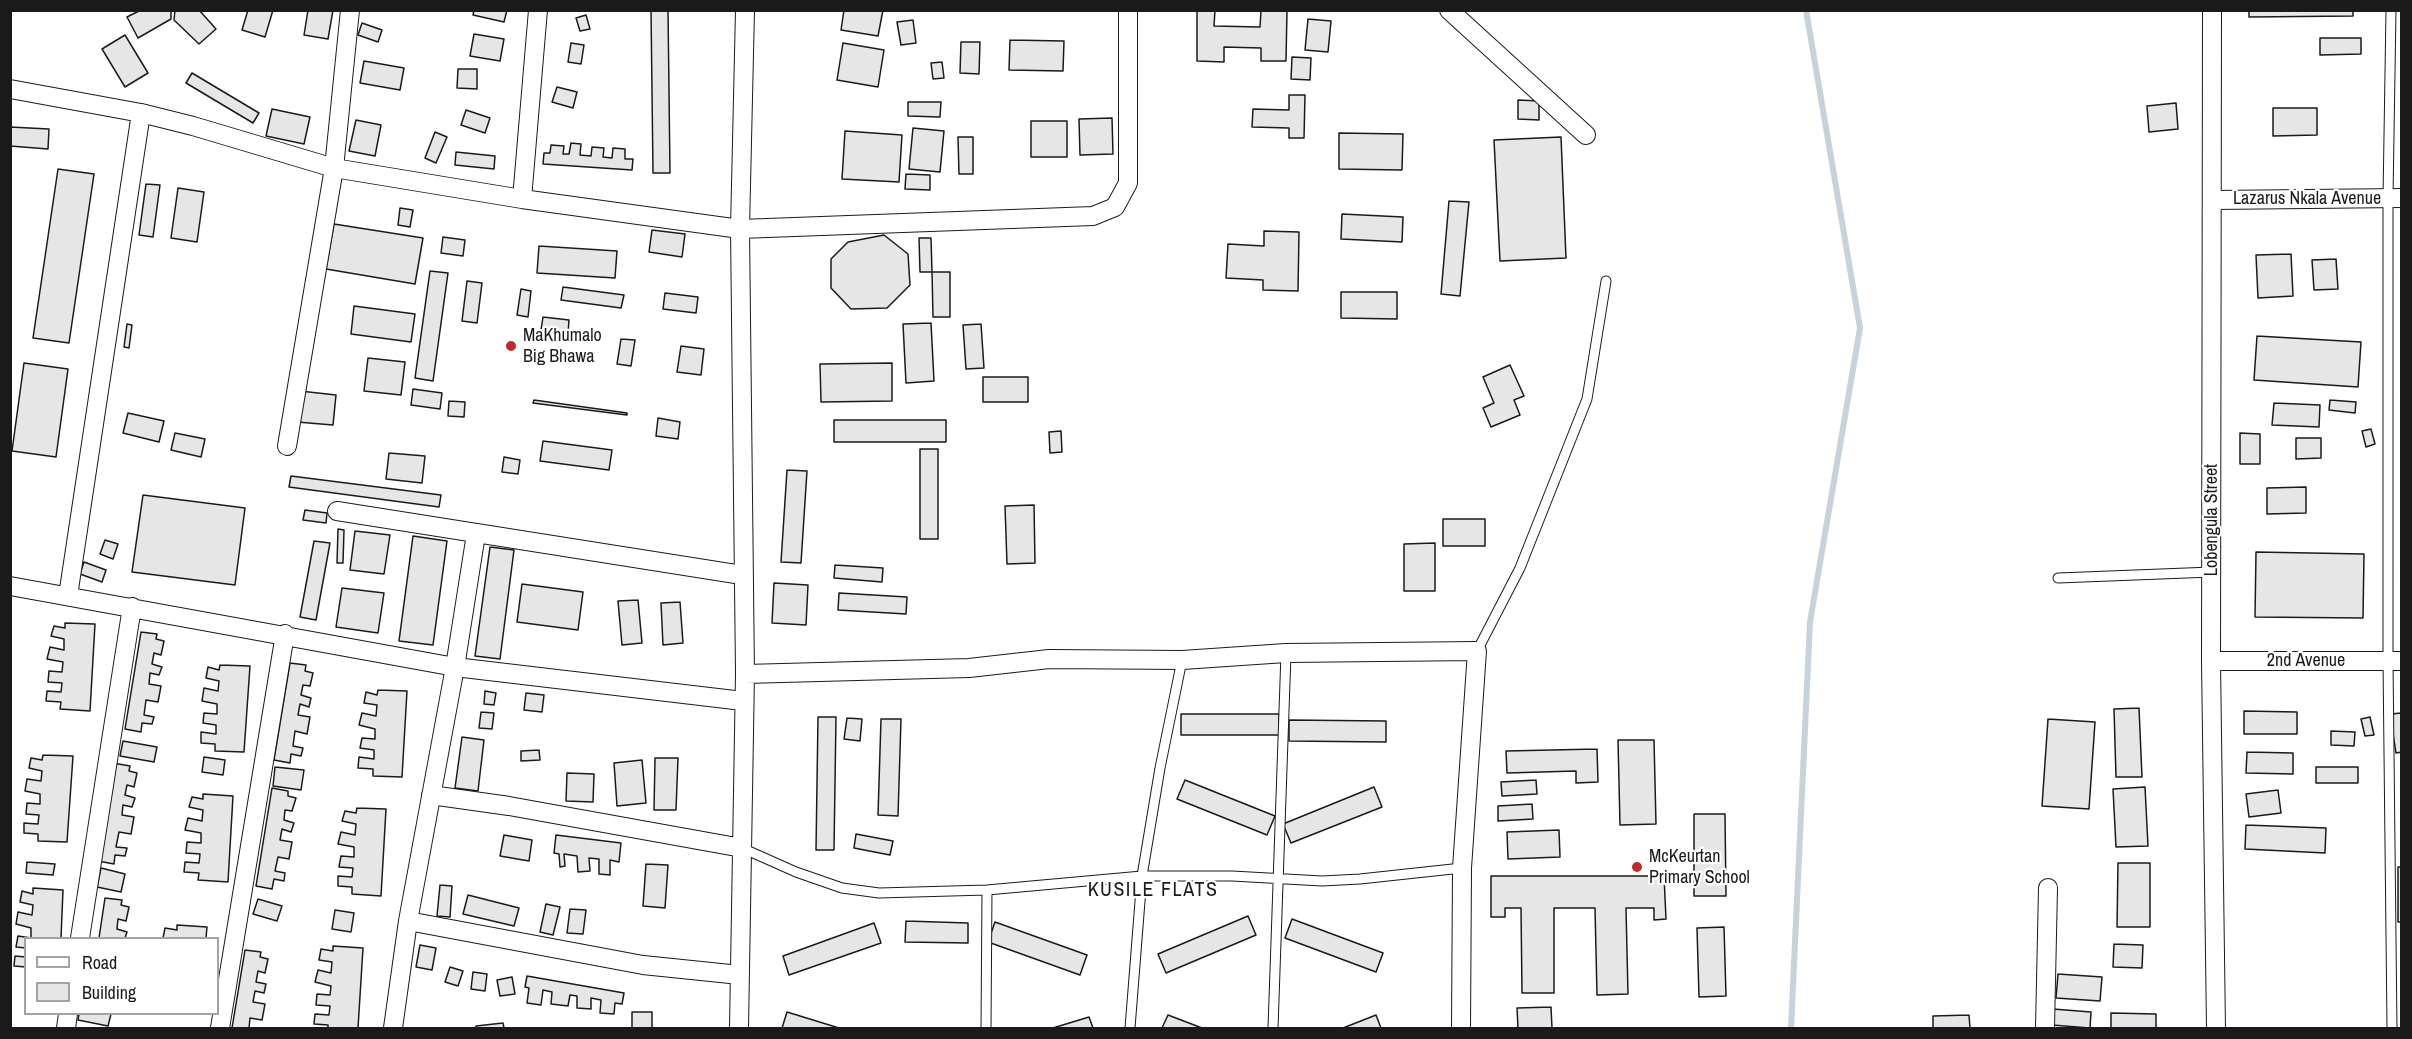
<!DOCTYPE html>
<html>
<head>
<meta charset="utf-8">
<style>
  body { margin:0 }
  #map { position:relative; width:2412px; height:1039px; overflow:hidden; background:#fff; font-family:"Archivo Narrow",sans-serif }
  canvas { display:block }
  .frame { position:absolute; inset:0; border:12px solid #1a1a1a; pointer-events:none }
  .legend { position:absolute; left:24px; top:937px; width:195px; height:78px; box-sizing:border-box; background:#fff; border:2px solid #a3a3a3; margin:0; padding:8px 10px; list-style:none; font-size:18px; color:#1a1a1a }
  .legend li { display:flex; align-items:center; gap:12px; height:30px }
  .legend b { width:30px; border:2px solid #a3a3a3 }
</style>
</head>
<body>
<div id="map">
<canvas width="2412" height="1039"></canvas>
<div class="frame"></div>
<ul class="legend">
<li><b style="height:8px;background:#fff"></b>Road</li>
<li><b style="height:16px;background:#e6e6e6"></b>Building</li>
</ul>
</div>
<script>
const ctx = document.querySelector('canvas').getContext('2d');
ctx.lineJoin = 'round';
const toPath = rows => new Path2D(rows.map(r => 'M' + r).join(''));
function stroke(path, color, width, dash) { ctx.strokeStyle = color; ctx.lineWidth = width; ctx.lineCap = dash ? 'butt' : 'round'; ctx.setLineDash(dash || []); ctx.stroke(path); }
function fillPath(path, color) { ctx.fillStyle = color; ctx.fill(path, 'evenodd'); }
function write(font, color, halo, rows, align = 'center') {
  ctx.font = font + ' "Archivo Narrow",sans-serif'; ctx.lineWidth = 4.5; ctx.setLineDash([]); ctx.textBaseline = 'middle'; ctx.strokeStyle = halo; ctx.fillStyle = color; for (const [text, x, y, turn = 0] of rows) {
    ctx.save(); ctx.translate(x, y); ctx.rotate((+turn || 0) * Math.PI / 180); ctx.textAlign = isNaN(turn) ? turn : align; if (halo) ctx.strokeText(text, 0, 0); ctx.fillText(text, 0, 0); ctx.restore();
  }
}
stroke(toPath([
  [1791,1028,1810,622,1860,328,1806,10]
]), '#c6d2dc', 6);
const building = toPath([
  [141,10,171,10,171,19,138,38,127,17,141,10],
  [175,10,199,10,216,29,199,44,174,20,175,10],
  [248,10,273,10,265,37,242,30,248,10],
  [308,10,333,10,328,39,304,35,308,10],
  [474,10,507,10,504,22,473,15,474,10],
  [651,10,668,10,670,173,653,173,651,10],
  [844,10,883,10,878,36,841,30,844,10],
  [1197,10,1215,10,1214,26,1260,27,1261,10,1287,10,1286,61,1261,61,1261,48,1224,47,1224,62,1197,61,1197,10],
  [2249,10,2353,10,2353,16,2249,17,2249,10],
  [586,15,590,29,580,31,576,18,586,15],
  [1308,19,1331,21,1328,52,1305,50,1308,19],
  [913,20,916,43,901,45,897,22,913,20],
  [362,23,382,30,378,42,358,35,362,23],
  [474,34,504,39,500,61,470,56,474,34],
  [125,35,148,73,125,87,102,49,125,35],
  [2320,38,2361,38,2361,54,2320,55,2320,38],
  [1010,40,1064,41,1063,71,1009,70,1010,40],
  [961,42,980,42,979,74,960,73,961,42],
  [571,43,584,45,581,64,568,62,571,43],
  [843,43,884,50,878,87,837,80,843,43],
  [1292,57,1311,58,1310,80,1291,79,1292,57],
  [364,61,404,68,400,90,360,83,364,61],
  [942,62,944,78,933,79,931,63,942,62],
  [458,69,477,69,477,89,457,88,458,69],
  [192,73,259,113,253,123,186,83,192,73],
  [557,87,577,92,573,108,552,102,557,87],
  [1289,95,1305,95,1304,138,1289,138,1289,128,1252,127,1253,109,1289,110,1289,95],
  [1518,100,1539,101,1539,120,1518,119,1518,100],
  [908,102,941,102,940,117,908,116,908,102],
  [2176,103,2178,129,2149,132,2147,106,2176,103],
  [2273,108,2317,108,2317,135,2273,136,2273,108],
  [272,109,310,117,304,144,266,136,272,109],
  [466,110,490,118,485,133,461,125,466,110],
  [1112,118,1113,154,1080,155,1079,119,1112,118],
  [356,120,381,125,375,156,349,151,356,120],
  [1031,121,1067,121,1067,157,1031,157,1031,121],
  [10,127,49,129,48,149,10,146,10,127],
  [913,128,944,131,940,172,909,169,913,128],
  [845,131,902,135,899,182,842,179,845,131],
  [435,132,447,137,436,163,425,158,435,132],
  [1339,133,1403,134,1402,170,1339,169,1339,133],
  [958,137,973,137,973,174,959,174,958,137],
  [1561,137,1566,258,1500,261,1494,140,1561,137],
  [571,143,581,144,580,155,591,156,592,147,604,148,603,157,612,158,613,148,625,149,625,159,633,159,632,170,543,164,544,153,550,153,551,145,564,146,563,154,569,154,571,143],
  [456,152,495,156,494,169,455,165,456,152],
  [58,169,94,174,69,343,33,338,58,169],
  [906,174,930,175,930,190,905,189,906,174],
  [146,184,160,185,153,237,139,235,146,184],
  [178,188,204,192,197,242,171,238,178,188],
  [1449,201,1469,202,1460,296,1441,294,1449,201],
  [400,208,413,210,410,227,398,225,400,208],
  [1342,214,1403,217,1402,242,1341,239,1342,214],
  [334,224,423,238,415,284,326,269,334,224],
  [652,230,685,234,682,257,649,252,652,230],
  [1264,231,1299,232,1298,291,1263,290,1263,280,1226,278,1228,244,1264,246,1264,231],
  [884,235,908,254,910,285,887,308,851,309,831,288,831,259,848,242,884,235],
  [443,237,465,240,463,256,441,253,443,237],
  [919,238,931,238,932,272,920,272,919,238],
  [539,246,617,251,615,278,537,273,539,246],
  [2291,254,2293,296,2258,298,2256,255,2291,254],
  [2336,259,2338,289,2314,290,2312,260,2336,259],
  [430,271,448,273,433,381,415,378,430,271],
  [932,272,950,272,950,317,933,317,932,272],
  [467,281,482,283,477,323,462,321,467,281],
  [563,287,624,295,621,308,561,300,563,287],
  [521,289,531,291,528,317,517,315,521,289],
  [1341,292,1397,292,1397,319,1341,318,1341,292],
  [665,293,698,297,696,313,663,309,665,293],
  [354,306,415,314,411,342,351,334,354,306],
  [543,317,569,320,568,334,541,330,543,317],
  [931,323,934,381,906,383,903,324,931,323],
  [127,324,132,325,129,348,124,347,127,324],
  [981,324,984,368,966,369,963,325,981,324],
  [2257,336,2361,342,2358,387,2254,380,2257,336],
  [621,339,635,340,631,366,617,364,621,339],
  [681,346,704,349,701,375,677,372,681,346],
  [368,358,405,362,401,395,364,391,368,358],
  [24,363,68,369,56,457,12,451,24,363],
  [892,363,892,401,821,402,820,364,892,363],
  [1510,365,1524,396,1514,400,1520,415,1491,427,1483,408,1494,403,1483,377,1510,365],
  [983,377,1028,377,1028,402,983,402,983,377],
  [413,389,442,393,440,409,411,405,413,389],
  [300,391,336,395,333,425,297,422,300,391],
  [534,400,627,413,627,415,533,403,534,400],
  [2330,400,2356,402,2355,413,2329,410,2330,400],
  [449,401,465,402,464,417,448,416,449,401],
  [2274,403,2320,405,2319,427,2272,425,2274,403],
  [128,413,164,421,159,442,123,433,128,413],
  [658,418,680,422,678,439,656,436,658,418],
  [834,420,946,420,946,442,834,442,834,420],
  [2371,429,2375,444,2366,447,2362,431,2371,429],
  [1061,431,1062,452,1050,453,1049,432,1061,431],
  [175,433,205,439,201,457,171,450,175,433],
  [2240,433,2260,434,2260,464,2240,464,2240,433],
  [2296,438,2321,438,2321,458,2296,459,2296,438],
  [543,441,612,450,609,470,540,461,543,441],
  [920,449,938,449,938,539,920,539,920,449],
  [389,453,425,456,422,483,386,479,389,453],
  [504,457,520,460,518,474,502,472,504,457],
  [787,470,807,471,801,563,781,562,787,470],
  [291,476,441,495,439,507,289,487,291,476],
  [2306,487,2306,513,2267,514,2267,488,2306,487],
  [143,495,245,508,235,585,132,572,143,495],
  [1034,505,1035,563,1007,564,1005,506,1034,505],
  [305,510,327,513,326,523,303,520,305,510],
  [1443,519,1485,519,1485,546,1443,546,1443,519],
  [338,529,344,530,343,563,337,563,338,529],
  [355,531,390,535,384,574,350,570,355,531],
  [413,536,447,541,433,645,399,641,413,536],
  [105,540,118,544,113,559,100,554,105,540],
  [314,541,330,543,316,620,300,617,314,541],
  [1435,543,1435,591,1404,591,1404,544,1435,543],
  [490,547,514,550,500,659,475,656,490,547],
  [2256,552,2364,554,2363,618,2255,617,2256,552],
  [84,562,106,570,102,582,80,574,84,562],
  [835,565,883,568,882,582,834,578,835,565],
  [774,583,808,585,806,625,772,623,774,583],
  [522,584,583,592,578,630,517,622,522,584],
  [342,588,384,593,378,633,336,627,342,588],
  [839,593,907,597,906,614,838,610,839,593],
  [638,600,642,643,622,645,618,601,638,600],
  [680,602,683,643,663,645,661,603,680,602],
  [65,623,95,624,90,711,60,709,61,702,46,701,47,691,61,692,62,683,48,682,49,671,62,672,63,662,47,659,50,647,64,650,64,639,51,636,54,626,65,628,65,623],
  [141,632,157,634,156,639,164,641,161,655,154,653,152,664,162,667,159,675,150,673,149,684,161,686,158,702,146,700,144,715,154,717,152,724,142,723,141,732,125,729,141,632],
  [290,663,306,665,305,671,313,673,310,686,303,685,301,695,311,698,309,707,300,704,298,715,310,717,307,734,295,731,293,746,303,748,301,756,291,754,290,763,274,760,290,663],
  [220,665,250,666,244,752,215,751,215,744,201,743,201,732,216,734,216,725,203,723,204,713,217,714,217,704,202,701,204,688,218,691,219,681,206,678,208,667,219,670,220,665],
  [378,690,407,691,402,777,373,776,373,769,358,768,359,757,374,759,374,750,360,748,362,738,375,739,375,729,359,725,362,713,376,716,377,705,364,703,366,692,377,695,378,690],
  [485,691,496,693,494,705,484,704,485,691],
  [526,693,544,695,542,712,524,710,526,693],
  [2139,708,2142,777,2116,777,2114,709,2139,708],
  [2244,711,2297,712,2297,734,2244,734,2244,711],
  [481,712,494,713,492,729,479,728,481,712],
  [2402,713,2402,752,2396,753,2390,714,2402,713],
  [1181,714,1279,714,1279,735,1181,735,1181,714],
  [818,717,836,717,834,850,816,850,818,717],
  [2370,717,2374,735,2365,736,2361,719,2370,717],
  [847,718,862,719,860,741,844,739,847,718],
  [881,719,901,719,898,816,878,815,881,719],
  [2048,719,2095,722,2089,809,2042,806,2048,719],
  [1289,720,1386,721,1386,742,1289,741,1289,720],
  [2331,731,2355,732,2354,746,2331,745,2331,731],
  [462,737,484,740,478,791,455,788,462,737],
  [1618,740,1654,740,1656,824,1620,825,1618,740],
  [123,741,157,747,154,762,120,756,123,741],
  [1597,749,1598,782,1576,783,1576,771,1507,773,1506,751,1597,749],
  [539,750,540,760,521,761,521,751,539,750],
  [2247,752,2293,753,2293,774,2246,773,2247,752],
  [43,755,73,756,67,842,38,841,38,834,24,833,24,823,38,824,39,815,26,814,27,803,40,804,40,794,25,791,27,779,41,781,42,771,29,768,31,758,42,760,43,755],
  [204,757,225,760,223,775,202,772,204,757],
  [655,758,678,758,676,810,654,810,655,758],
  [642,760,646,803,617,806,614,763,642,760],
  [113,763,130,766,129,771,137,773,134,787,127,785,125,795,135,798,132,807,123,805,122,815,134,817,131,834,119,832,116,847,127,848,125,856,115,855,114,864,98,861,113,763],
  [275,767,304,770,301,790,273,786,275,767],
  [2316,767,2358,767,2358,783,2316,783,2316,767],
  [567,773,594,774,593,802,566,801,567,773],
  [1185,780,1275,816,1267,835,1177,799,1185,780],
  [1536,780,1537,794,1502,796,1501,782,1536,780],
  [1374,787,1382,807,1291,843,1283,824,1374,787],
  [2145,787,2148,846,2116,847,2113,789,2145,787],
  [272,788,288,791,288,796,296,798,292,811,285,810,284,820,294,823,291,832,282,829,280,840,292,842,289,859,278,857,275,871,285,873,284,881,274,879,272,889,256,886,272,788],
  [2278,790,2281,813,2249,817,2246,794,2278,790],
  [203,794,233,796,228,882,198,880,199,873,184,872,185,862,199,863,200,854,186,853,187,842,201,843,201,833,185,830,188,818,202,821,203,810,189,807,192,797,203,799,203,794],
  [1532,804,1533,819,1498,821,1498,806,1532,804],
  [357,808,386,809,381,896,352,894,352,887,338,886,338,876,352,877,353,868,339,867,341,856,354,857,354,847,338,844,341,832,355,835,356,824,342,821,345,811,356,813,357,808],
  [1694,814,1725,814,1726,896,1694,896,1694,814],
  [2246,825,2326,828,2325,853,2245,849,2246,825],
  [1559,830,1560,857,1508,859,1507,832,1559,830],
  [856,834,893,841,890,855,854,848,856,834],
  [504,835,532,840,529,861,500,856,504,835],
  [556,835,621,843,619,862,610,860,610,875,599,874,599,859,589,858,590,871,578,872,577,856,564,854,565,866,560,867,559,854,554,853,556,835],
  [27,862,55,864,53,875,26,873,27,862],
  [2118,863,2150,863,2150,927,2117,927,2118,863],
  [646,864,668,865,665,908,643,906,646,864],
  [2398,867,2402,867,2402,922,2398,922,2398,867],
  [101,868,125,874,121,892,97,887,101,868],
  [1491,876,1664,876,1666,919,1654,920,1654,908,1626,908,1628,994,1597,995,1595,908,1554,908,1554,993,1522,993,1521,908,1505,908,1505,917,1491,917,1491,876],
  [440,885,452,886,450,917,437,916,440,885],
  [33,888,63,890,61,938,26,938,26,948,16,947,18,936,31,938,31,928,16,924,18,912,32,915,33,905,20,902,22,891,33,894,33,888],
  [468,895,519,908,514,926,463,914,468,895],
  [105,898,122,900,121,905,129,907,126,921,118,919,117,929,127,932,125,938,99,938,105,898],
  [258,899,282,906,277,921,253,914,258,899],
  [546,904,560,907,553,935,540,932,546,904],
  [570,909,586,910,583,934,567,933,570,909],
  [335,910,354,913,351,932,332,929,335,910],
  [1248,916,1256,935,1166,973,1158,954,1248,916],
  [1292,919,1383,953,1376,972,1285,938,1292,919],
  [906,921,968,923,968,943,905,942,906,921],
  [995,922,1087,955,1080,975,988,942,995,922],
  [874,923,881,943,789,975,783,956,874,923],
  [177,925,207,927,206,938,163,938,165,928,177,930,177,925],
  [1724,927,1726,996,1699,997,1697,928,1724,927],
  [2114,944,2143,945,2142,968,2113,967,2114,944],
  [420,945,436,948,432,970,416,967,420,945],
  [333,946,363,948,358,1028,328,1028,328,1025,314,1024,315,1014,329,1015,330,1006,316,1005,317,994,330,995,331,986,315,982,318,970,331,973,332,962,319,960,321,949,333,951,333,946],
  [245,950,261,952,260,957,268,959,265,973,258,971,256,982,266,984,264,993,255,991,253,1002,265,1004,262,1020,250,1018,249,1028,232,1028,245,950],
  [15,956,26,957,26,967,14,966,15,956],
  [450,967,463,971,458,986,445,982,450,967],
  [473,972,487,974,485,991,471,989,473,972],
  [2058,974,2102,977,2100,1001,2056,998,2058,974],
  [527,976,624,993,622,1004,615,1003,614,1014,600,1013,601,1000,591,998,591,1009,577,1008,577,996,570,995,568,1006,551,1004,552,992,543,990,541,1005,527,1003,529,988,525,987,527,976],
  [512,977,515,994,500,996,497,980,512,977],
  [1551,1007,1552,1028,1518,1028,1517,1008,1551,1007],
  [2053,1009,2091,1012,2090,1028,2052,1025,2053,1009],
  [632,1012,652,1012,652,1028,632,1028,632,1012],
  [787,1012,839,1028,782,1028,787,1012],
  [2111,1013,2156,1014,2156,1028,2111,1028,2111,1013],
  [79,1014,111,1014,108,1026,78,1020,79,1014],
  [1168,1015,1202,1028,1162,1028,1168,1015],
  [1376,1015,1381,1028,1343,1028,1376,1015],
  [1969,1015,1970,1028,1933,1028,1933,1016,1969,1015],
  [1089,1017,1093,1028,1053,1028,1089,1017],
  [503,1023,504,1028,476,1028,476,1026,503,1023]
]);
fillPath(building, '#e6e6e6');
stroke(building, '#1a1a1a', 1.5);
const lane = toPath([
  [2391,10,2388,198,2388,661,2392,1028],
  [2058,578,2212,572],
  [1477,651,1520,568,1587,399,1606,281],
  [742,848,796,872,842,888,879,893,987,890,1142,876,1232,876,1322,881,1360,879,1462,868],
  [986,1028,987,890],
  [1130,1028,1142,876,1160,768,1182,660],
  [1273,1028,1286,653]
]);
const street = toPath([
  [1449,10,1586,135],
  [2212,10,2211,661,2216,1028],
  [10,89,141,113,193,126,334,168,522,199,740,229,1093,216,1115,207,1128,183,1128,10],
  [522,199,538,10],
  [2213,200,2402,198],
  [287,446,334,168,350,10],
  [337,511,742,575],
  [10,586,455,667,743,701],
  [68,596,141,113],
  [2211,661,2402,661],
  [745,674,969,668,1049,659,1182,660,1286,653,1477,651,1462,868,1461,1028],
  [431,795,509,806,742,848],
  [408,921,643,965,740,975],
  [80,938,132,607],
  [66,1028,68,1014],
  [220,1028,285,634],
  [393,1028,408,921,455,667,476,534],
  [739,1028,745,674,740,229,745,10],
  [2045,1028,2048,888]
]);
stroke(lane, '#1a1a1a', 11);
stroke(street, '#1a1a1a', 20);
stroke(lane, '#fff', 9);
stroke(street, '#fff', 18);
for (const [x, y, r, color] of [
  [511,346,6,"#c62828"],
  [1637,867,6,"#c62828"]
]) { const dot = new Path2D(); dot.arc(x, y, r, 0, 2 * Math.PI); ctx.fillStyle = color; ctx.fill(dot); stroke(dot, '#fff', 2); }
write('18px', '#1a1a1a', '#fff', [
  ["Lazarus Nkala Avenue",2307,199],
  ["Lobengula Street",2212,520,-90],
  ["2nd Avenue",2306,661]
]);
write('18px', '#1a1a1a', '#fff', [
  ["MaKhumalo",523,336],
  ["Big Bhawa",523,357],
  ["McKeurtan",1649,857],
  ["Primary School",1649,878]
], 'left');
ctx.letterSpacing = '1.5px';
write('20px', '#1a1a1a', '#fff', [
  ["KUSILE FLATS",1153,891]
]);
ctx.letterSpacing = '0px';
</script>
</body>
</html>
